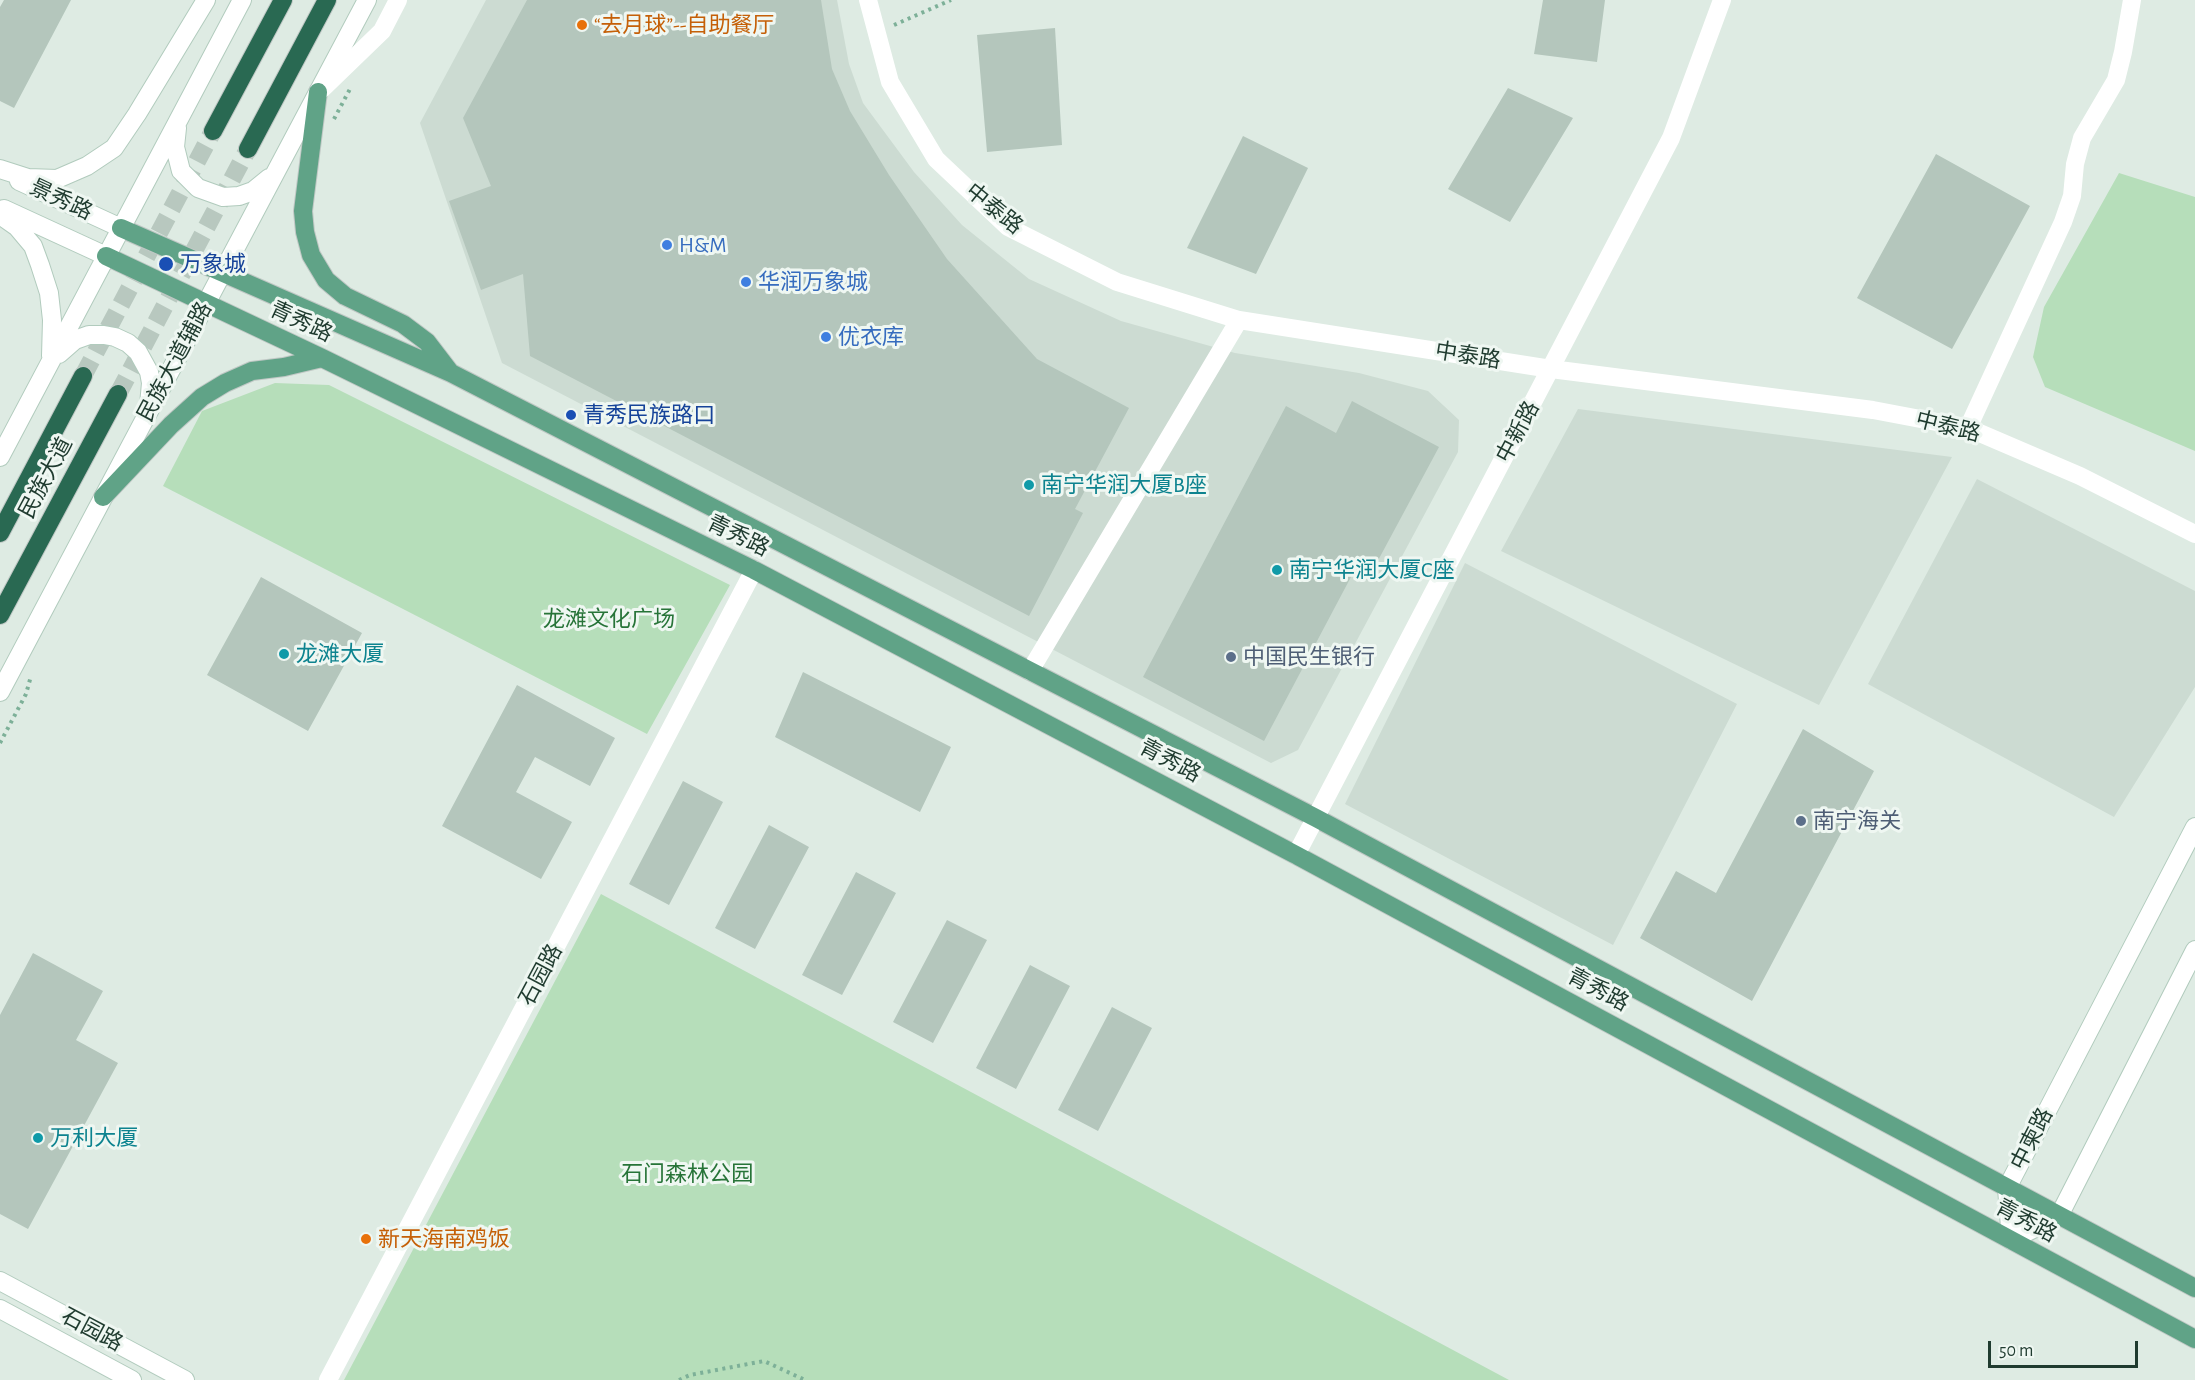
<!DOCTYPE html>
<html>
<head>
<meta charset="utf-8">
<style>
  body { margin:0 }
  #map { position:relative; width:2195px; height:1380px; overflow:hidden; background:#deebe3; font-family:"Alegreya Sans",sans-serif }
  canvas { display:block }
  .scale { position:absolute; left:1988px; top:1341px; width:150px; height:27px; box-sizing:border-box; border:3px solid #1f3b2f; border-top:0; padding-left:8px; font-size:18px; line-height:21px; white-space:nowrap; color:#1f3b2f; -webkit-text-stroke:4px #eff7f2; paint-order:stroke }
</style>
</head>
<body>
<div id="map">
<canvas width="2195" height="1380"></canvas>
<div class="scale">50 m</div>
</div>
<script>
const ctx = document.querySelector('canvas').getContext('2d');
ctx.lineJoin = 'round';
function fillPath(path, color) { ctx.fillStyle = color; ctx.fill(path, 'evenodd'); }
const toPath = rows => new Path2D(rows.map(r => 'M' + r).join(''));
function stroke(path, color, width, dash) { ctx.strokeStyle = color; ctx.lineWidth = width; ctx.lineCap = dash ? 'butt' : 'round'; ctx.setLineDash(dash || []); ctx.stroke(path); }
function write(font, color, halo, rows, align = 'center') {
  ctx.font = font + ' "Alegreya Sans","Noto Sans SC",sans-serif'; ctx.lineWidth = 6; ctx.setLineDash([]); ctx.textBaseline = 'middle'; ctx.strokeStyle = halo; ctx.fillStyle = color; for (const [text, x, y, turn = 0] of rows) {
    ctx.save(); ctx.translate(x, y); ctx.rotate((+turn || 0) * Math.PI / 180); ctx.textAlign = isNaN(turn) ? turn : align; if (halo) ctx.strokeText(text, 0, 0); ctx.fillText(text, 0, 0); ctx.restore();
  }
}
fillPath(toPath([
  [486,0,837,0,849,64,863,103,914,172,962,225,1029,279,1121,321,1235,353,1359,373,1428,391,1459,420,1458,452,1298,750,1271,763,502,363,420,123],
  [1578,409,1952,457,1819,705,1501,551],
  [1977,479,2195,591,2195,687,2114,817,1868,684],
  [1465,563,1737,704,1613,945,1345,804]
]), '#ccdbd2');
fillPath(toPath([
  [2119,173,2195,197,2195,451,2045,387,2033,357,2044,307],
  [275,383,329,385,730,585,647,734,163,486,202,411],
  [601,894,1509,1380,344,1380]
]), '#b6deba');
fillPath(toPath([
  [4,0,71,0,14,108,0,101,0,7],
  [527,0,821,0,832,69,850,111,889,175,947,259,1037,359,1129,408,1075,509,1083,513,1029,616,530,356,523,274,481,290,449,201,491,186,463,118],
  [1543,0,1605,0,1597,62,1534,54],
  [1055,28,1062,145,987,152,977,35],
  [1508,88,1573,118,1510,222,1448,189],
  [1243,136,1308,168,1256,274,1187,248],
  [1936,154,2030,206,1952,349,1857,298],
  [1352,401,1439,447,1375,566,1361,558,1264,741,1143,677,1286,406,1336,433],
  [261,577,362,633,308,731,207,675],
  [803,672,951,747,920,812,775,737],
  [517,685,615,738,590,786,535,757,516,792,572,822,541,879,442,826],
  [1803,729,1874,771,1752,1001,1640,938,1676,871,1716,893],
  [683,781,723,802,669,905,629,884],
  [769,825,809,847,755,949,715,928],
  [856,872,896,893,842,995,802,975],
  [947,920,987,940,933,1043,893,1022],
  [33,953,103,991,76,1040,118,1063,28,1229,0,1214,0,1015],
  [1030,965,1070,986,1016,1089,976,1068],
  [1112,1007,1152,1028,1098,1131,1058,1110]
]), '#b4c6bc');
stroke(toPath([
  [83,376,213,131],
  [118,394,248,149]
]), '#b8c8bf', 18, [18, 9]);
const secondary = toPath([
  [177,128,175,147,181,171,198,188,223,197,239,196,253,191,269,178],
  [0,169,28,178,57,179,87,166,114,148,137,114,206,0],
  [19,181,121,228],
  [4,209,106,256],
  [0,215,17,227,33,246,40,265,49,293,52,320,51,356],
  [59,354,75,340,89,335,104,335,115,337,128,343,138,352,149,372,151,383,149,405],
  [0,457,242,0],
  [0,692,367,0],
  [2195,827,2007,1188,2011,1240,2059,1216,2195,950],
  [0,1281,185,1380],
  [0,1309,132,1380]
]);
const primary = toPath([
  [318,92,303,211,305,232,311,255,326,280,345,296,403,324,427,342,450,372],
  [121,228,451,373,1316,818,2195,1288],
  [106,256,322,358,754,570,1296,855,2195,1339],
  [103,497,171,425,202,397,225,383,252,371,284,367,322,358]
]);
const highway = toPath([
  [213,131,283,0],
  [248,149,327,0],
  [0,533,83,376],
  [0,615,118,394]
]);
stroke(secondary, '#b1cbbd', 20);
stroke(primary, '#c0c8c5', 20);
stroke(highway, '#c0c8c5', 20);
stroke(toPath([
  [894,25,951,0],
  [334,119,350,89],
  [0,743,26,694,31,676],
  [679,1380,690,1375,764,1361,805,1380]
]), '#7db098', 4, [3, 4.5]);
stroke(toPath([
  [868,0,890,82,936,159,1008,227,1117,282,1239,320,1551,369,1873,410,1968,428,2080,476,2195,534],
  [322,89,382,31,398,0],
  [1968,428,2063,222,2072,196,2075,164,2082,138,2116,80,2123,52,2132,0],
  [1030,671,1239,320],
  [1296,855,1671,138,1722,0],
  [328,1380,754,570]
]), '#fff', 18);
stroke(secondary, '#fff', 18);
stroke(primary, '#60a387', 18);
stroke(highway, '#296952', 18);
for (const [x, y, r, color] of [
  [582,25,6,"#e8710a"],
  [667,245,6,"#3f7fe0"],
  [166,264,8,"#1a4fb4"],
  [746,282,6,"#3f7fe0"],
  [826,337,6,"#3f7fe0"],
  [571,415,6,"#1a4fb4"],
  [1029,485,6,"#0f9aa8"],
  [1277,570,6,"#0f9aa8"],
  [284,654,6,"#0f9aa8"],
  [1231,657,6,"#5c6f8a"],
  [1801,821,6,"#5c6f8a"],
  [38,1138,6,"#0f9aa8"],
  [366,1239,6,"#e8710a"]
]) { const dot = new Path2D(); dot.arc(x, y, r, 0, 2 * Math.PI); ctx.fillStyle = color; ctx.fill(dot); stroke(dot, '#eff7f2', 2); }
write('22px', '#c56008', '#eff7f2', [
  ["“去月球”--自助餐厅",594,25],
  ["新天海南鸡饭",378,1239]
], 'left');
write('22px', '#1f3b2f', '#eff7f2', [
  ["景秀路",61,200,25],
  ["中泰路",994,209,39],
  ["青秀路",301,322,25],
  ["中泰路",1468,356,9],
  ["民族大道辅路",175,362,-62],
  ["中泰路",1948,427,14],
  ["中新路",1518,432,-62],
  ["民族大道",46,478,-62],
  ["青秀路",738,536,26],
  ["青秀路",1170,761,28],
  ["石园路",541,975,-62],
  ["青秀路",1598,990,28],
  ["中柬路",2032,1139,-63],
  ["青秀路",2026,1221,28],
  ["石园路",92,1330,28]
]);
write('22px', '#366cbe', '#eff7f2', [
  ["H&M",679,245],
  ["华润万象城",758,282],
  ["优衣库",838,337]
], 'left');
write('22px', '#164399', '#eff7f2', [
  ["万象城",180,264],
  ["青秀民族路口",583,415]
], 'left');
write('22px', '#0d838f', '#eff7f2', [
  ["南宁华润大厦B座",1041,485],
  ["南宁华润大厦C座",1289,570],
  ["龙滩大厦",296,654],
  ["万利大厦",50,1138]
], 'left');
write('22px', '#277438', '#eff7f2', [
  ["龙滩文化广场",609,619],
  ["石门森林公园",687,1174]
]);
write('22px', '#4e5e75', '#eff7f2', [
  ["中国民生银行",1243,657],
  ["南宁海关",1813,821]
], 'left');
</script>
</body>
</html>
